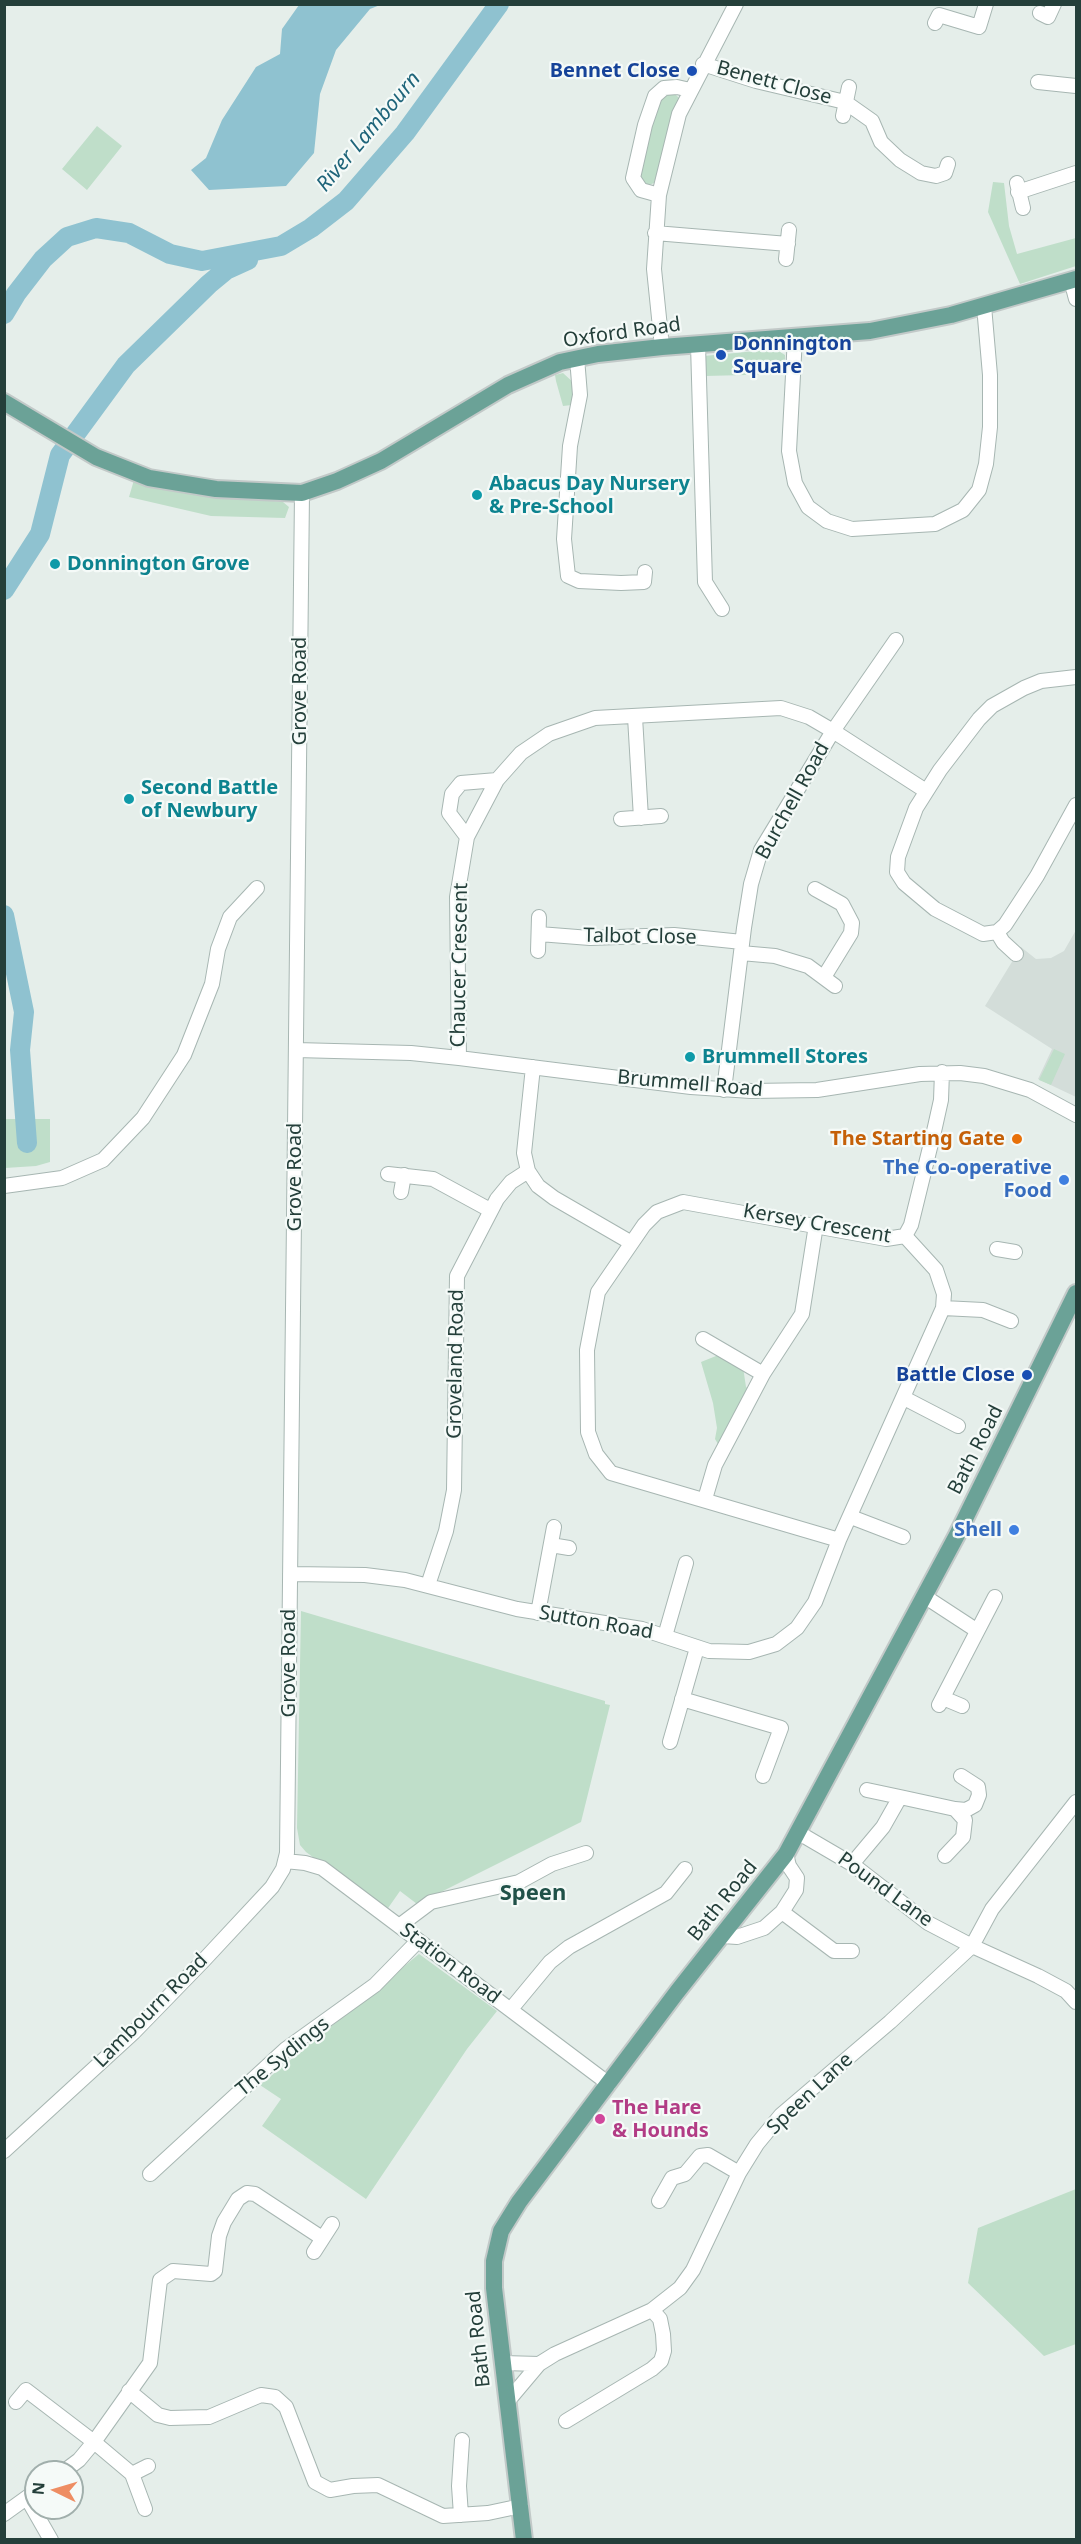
<!DOCTYPE html>
<html>
<head>
<meta charset="utf-8">
<style>
  body { margin:0 }
  #map { position:relative; width:1081px; height:2544px; overflow:hidden; background:#e5eeea; font-family:"Noto Sans",sans-serif }
  canvas { display:block }
  .frame { position:absolute; inset:0; border:6px solid #243f3a; pointer-events:none }
  .north { position:absolute; left:24px; top:2460px; width:60px; height:60px; box-sizing:border-box; background:#f5faf8; border:2px solid #a1afac; border-radius:50%; rotate:275deg; font-size:16px; font-weight:700; line-height:24px; text-align:center; color:#243f3a }
  .north::after { content:''; display:block; margin:auto; width:21px; height:27px; background:#ee8d63; clip-path:polygon(50% 0,100% 100%,50% 72%,0 100%) }
</style>
</head>
<body>
<div id="map">
<canvas width="1081" height="2544"></canvas>
<div class="frame"></div>
<div class="north">N</div>
</div>
<script>
const ctx = document.querySelector('canvas').getContext('2d');
ctx.lineJoin = 'round';
function fillPath(path, color) { ctx.fillStyle = color; ctx.fill(path, 'evenodd'); }
const toPath = rows => new Path2D(rows.map(r => 'M' + r).join(''));
function stroke(path, color, width, dash) { ctx.strokeStyle = color; ctx.lineWidth = width; ctx.lineCap = dash ? 'butt' : 'round'; ctx.setLineDash(dash || []); ctx.stroke(path); }
function write(font, color, halo, rows, align = 'center') {
  ctx.font = font + ' "Noto Sans",sans-serif'; ctx.lineWidth = 4.5; ctx.setLineDash([]); ctx.textBaseline = 'middle'; ctx.strokeStyle = halo; ctx.fillStyle = color; for (const [text, x, y, turn = 0] of rows) {
    ctx.save(); ctx.translate(x, y); ctx.rotate((+turn || 0) * Math.PI / 180); ctx.textAlign = isNaN(turn) ? turn : align; if (halo) ctx.strokeText(text, 0, 0); ctx.fillText(text, 0, 0); ctx.restore();
  }
}
fillPath(toPath([
  [1076,930,1076,1097,1038,1079,1052,1049,985,1006,1021,947,1036,959,1051,958,1064,951]
]), '#d3ddd9');
fillPath(toPath([
  [669,93,675,94,679,98,654,183,647,186,639,180,649,132,663,96],
  [97,126,122,146,87,190,62,169],
  [993,182,1004,183,1009,226,1017,254,1076,238,1076,266,1020,284,988,212],
  [766,350,777,350,785,355,785,374,705,376,704,356],
  [563,373,575,384,572,405,563,406,556,381,555,375],
  [134,480,204,494,283,502,289,507,285,518,211,516,129,497],
  [1054,1049,1065,1054,1051,1085,1039,1080],
  [5,1119,50,1119,50,1162,36,1166,5,1168],
  [721,1354,743,1367,746,1387,750,1390,718,1444,715,1439,717,1428,713,1403,701,1362],
  [301,1611,605,1701,605,1704,610,1705,581,1822,417,1904,400,1891,386,1911,306,1852,300,1845,297,1828],
  [419,1954,497,2011,467,2049,366,2199,262,2126,281,2099,260,2085],
  [1076,2189,1076,2344,1044,2356,968,2283,978,2228]
]), '#bfdec9');
fillPath(toPath([
  [299,5,380,5,370,9,336,50,320,94,314,153,286,186,209,190,191,170,206,158,222,120,256,67,280,54,282,29]
]), '#8fc2d0');
stroke(toPath([
  [4,314,16,294,43,259,67,237,96,228,129,233,170,254,202,261,281,246,311,228,346,201,405,133,499,4],
  [4,590,40,534,60,455,126,365,209,284,226,270,248,260],
  [4,915,24,1012,20,1050,27,1143]
]), '#8fc2d0', 20);
const minor = toPath([
  [1040,13,1048,17,1054,4],
  [935,23,939,15,979,27,986,4],
  [703,64,756,81,845,102,872,121,881,142,900,160,921,173,936,176,945,173,948,164],
  [1038,82,1076,86],
  [843,116,849,87],
  [1017,183,1023,208],
  [1018,192,1076,173],
  [659,195,641,190,633,178,645,125,655,96,664,88,677,87,690,90],
  [655,233,788,244],
  [786,259,789,230],
  [1071,280,1076,299],
  [795,337,789,451,795,483,808,507,827,521,852,529,935,524,963,510,979,490,986,464,990,427,990,375,984,306],
  [698,345,705,582,722,609],
  [662,347,654,269,659,195,679,114,736,4],
  [577,358,580,395,570,446,564,539,568,576,579,581,621,583,644,582,645,572],
  [1076,677,1041,681,1024,688,992,706,979,719,940,770,916,808,898,857,897,872,904,883,935,909,983,934,997,932,1005,925,1037,876,1076,805],
  [635,717,641,818],
  [621,819,661,816],
  [467,837,449,813,452,794,461,783,497,780],
  [815,889,842,904,852,923,851,933,824,977],
  [997,932,1003,942,1016,954],
  [539,934,590,938,674,935,742,942],
  [538,951,539,917],
  [741,953,775,956,808,966,835,986],
  [296,1050,411,1053,459,1058,691,1087,751,1091,817,1090,920,1074,960,1073,984,1076,1030,1090,1076,1115],
  [459,1058,457,897,467,837,497,780,521,753,549,734,595,718,781,708,809,717,833,731,926,791],
  [724,1090,744,928,751,884,761,850,833,731,896,640],
  [528,1171,538,1186,554,1198,630,1242],
  [388,1174,433,1179,490,1210],
  [4,1186,62,1178,103,1160,143,1118,184,1055,212,984,218,949,230,917,257,888],
  [401,1192,404,1175],
  [905,1236,911,1225,935,1127,941,1100,942,1072],
  [997,1249,1015,1252],
  [943,1308,983,1310,1011,1321],
  [703,1339,763,1374],
  [904,1398,958,1426],
  [705,1499,715,1465,763,1374,802,1314,816,1225],
  [851,1517,903,1537],
  [839,1540,611,1473,596,1454,588,1432,587,1350,598,1292,644,1225,657,1212,683,1202,886,1239,905,1236],
  [551,1545,569,1548],
  [290,1574,365,1575,405,1580,517,1609,642,1629,709,1651,749,1652,776,1644,797,1628,815,1602,839,1540,943,1308,944,1294,936,1270,905,1236],
  [428,1585,446,1531,454,1490,457,1276,497,1199,511,1182,528,1171,524,1153,533,1067],
  [924,1596,976,1630],
  [538,1613,554,1527],
  [665,1636,686,1563],
  [943,1698,962,1706],
  [682,1699,781,1728,763,1776],
  [939,1705,995,1597],
  [670,1742,697,1648],
  [867,1790,900,1797],
  [955,1809,966,1810,975,1805,979,1795,978,1787,961,1776],
  [799,1833,852,1864,928,1923,972,1946,1038,1976,1066,1991,1076,2002],
  [285,1861,305,1863,322,1868,609,2084],
  [852,1864,883,1827,900,1797,955,1809,965,1820,963,1837,945,1856],
  [782,1912,834,1951,852,1951],
  [399,1926,431,1902,519,1882,552,1864,586,1853],
  [723,1936,737,1937,764,1928,782,1912,796,1890,797,1878,789,1866,786,1854],
  [511,2009,550,1962,569,1947,666,1893,685,1869],
  [4,2151,134,2032,204,1960,272,1887,283,1869,287,1853,302,493],
  [150,2174,286,2049,375,1985,417,1942],
  [659,2201,672,2178,685,2174,700,2156,708,2155,739,2173],
  [314,2252,332,2224],
  [503,2363,539,2364],
  [129,2391,158,2415,170,2418,209,2417,261,2395,275,2397,286,2407,315,2482,330,2490,353,2486,378,2485,443,2516,488,2513,521,2506],
  [16,2402,26,2390,94,2442,150,2363,160,2280,173,2271,211,2274,215,2271,219,2236,224,2222,238,2199,247,2193,255,2194,322,2238],
  [507,2402,539,2364,555,2354,652,2310,680,2288,693,2270,739,2173,757,2144,781,2115,890,2022,972,1946,992,1909,1076,1802],
  [566,2421,652,2369,661,2361,664,2351,663,2334,660,2319,652,2310],
  [63,2472,79,2460,94,2442,132,2474,145,2509],
  [132,2474,148,2466],
  [27,2498,51,2540],
  [4,2514,36,2491],
  [461,2515,459,2486,462,2440]
]);
const major = toPath([
  [4,402,96,457,149,478,216,489,302,493,337,481,381,461,508,385,560,362,598,354,662,347,870,331,951,315,1076,279],
  [524,2540,494,2288,494,2261,501,2231,519,2202,677,1992,786,1854,957,1535,1076,1293]
]);
stroke(minor, '#a7b6b2', 16);
stroke(major, '#c2c9c8', 20);
stroke(minor, '#fff', 14);
stroke(major, '#6ba297', 16);
for (const [x, y, r, color] of [
  [692,71,6,"#1a4fb4"],
  [721,355,6,"#1a4fb4"],
  [477,495,6,"#0f9aa8"],
  [55,564,6,"#0f9aa8"],
  [129,799,6,"#0f9aa8"],
  [690,1057,6,"#0f9aa8"],
  [1017,1139,6,"#e8710a"],
  [1064,1180,6,"#3f7fe0"],
  [1027,1375,6,"#1a4fb4"],
  [1014,1530,6,"#3f7fe0"],
  [600,2119,6,"#d1479c"]
]) { const dot = new Path2D(); dot.arc(x, y, r, 0, 2 * Math.PI); ctx.fillStyle = color; ctx.fill(dot); stroke(dot, '#f5faf8', 2); }
write('bold 20px', '#164399', '#f5faf8', [
  ["Bennet Close",680,71],
  ["Donnington",733,344,"left"],
  ["Square",733,367,"left"],
  ["Battle Close",1015,1375]
], 'right');
write('20px', '#243f3a', '#f5faf8', [
  ["Benett Close",774,83,15],
  ["Oxford Road",622,333,-8],
  ["Grove Road",300,691,-90],
  ["Burchell Road",793,801,-61],
  ["Talbot Close",640,937,1],
  ["Chaucer Crescent",460,965,-89],
  ["Brummell Road",690,1084,5],
  ["Grove Road",295,1177,-90],
  ["Kersey Crescent",817,1224,10],
  ["Groveland Road",456,1364,-89],
  ["Bath Road",976,1450,-63],
  ["Sutton Road",596,1623,10],
  ["Grove Road",289,1663,-90],
  ["Pound Lane",885,1890,36],
  ["Bath Road",723,1901,-51],
  ["Station Road",450,1964,37],
  ["Lambourn Road",151,2011,-45],
  ["The Sydings",283,2057,-39],
  ["Speen Lane",810,2094,-43],
  ["Bath Road",479,2339,-96]
]);
write('bold 20px', '#0d838f', '#f5faf8', [
  ["Abacus Day Nursery",489,484],
  ["& Pre-School",489,507],
  ["Donnington Grove",67,564],
  ["Second Battle",141,788],
  ["of Newbury",141,811],
  ["Brummell Stores",702,1057]
], 'left');
write('bold 20px', '#c56008', '#f5faf8', [
  ["The Starting Gate",1005,1139]
], 'right');
write('bold 20px', '#366cbe', '#f5faf8', [
  ["The Co-operative",1052,1168],
  ["Food",1052,1191],
  ["Shell",1002,1530]
], 'right');
write('bold 20px', '#b23c85', '#f5faf8', [
  ["The Hare",612,2108],
  ["& Hounds",612,2131]
], 'left');
write('italic 21px', '#1f657a', '#f5faf8', [
  ["River Lambourn",369,132,-50]
]);
write('bold 22px', '#205148', '#f5faf8', [
  ["Speen",533,1894]
]);
</script>
</body>
</html>
